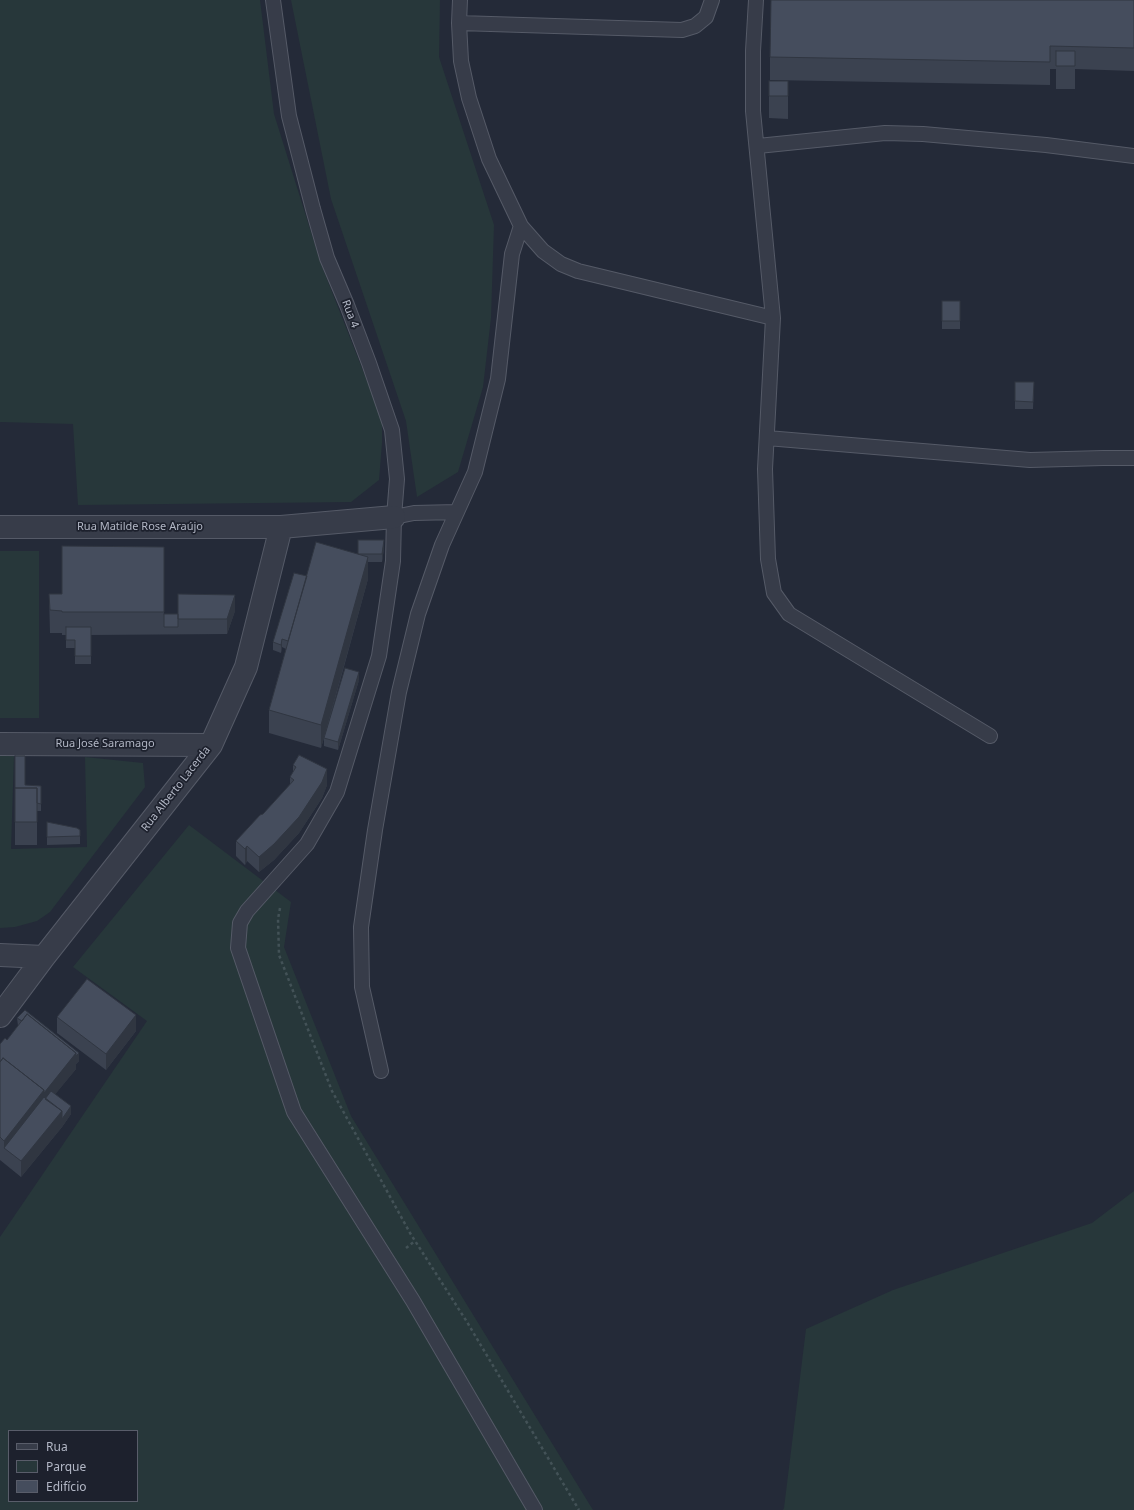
<!DOCTYPE html>
<html>
<head>
<meta charset="utf-8">
<style>
  body { margin:0 }
  #map { position:relative; width:1134px; height:1510px; overflow:hidden; background:#242a38; font-family:"Noto Sans",sans-serif }
  canvas { display:block }
  .legend { position:absolute; left:8px; top:1430px; width:130px; height:72px; box-sizing:border-box; background:#1d212d; border:1px solid #595d6a; margin:0; padding:5px 7px; list-style:none; font-size:12px; color:#b2b7c5 }
  .legend li { display:flex; align-items:center; gap:8px; height:20px }
  .legend b { width:20px; border:1px solid #595d6a }
</style>
</head>
<body>
<div id="map">
<canvas width="1134" height="1510"></canvas>
<ul class="legend">
<li><b style="height:5px;background:#373c49"></b>Rua</li>
<li><b style="height:11px;background:#27373a"></b>Parque</li>
<li><b style="height:11px;background:#454d5d"></b>Edifício</li>
</ul>
</div>
<script>
const ctx = document.querySelector('canvas').getContext('2d');
ctx.lineJoin = 'round';
function fillPath(path, color) { ctx.fillStyle = color; ctx.fill(path, 'evenodd'); }
const toPath = rows => new Path2D(rows.map(r => 'M' + r).join(''));
function stroke(path, color, width, dash) { ctx.strokeStyle = color; ctx.lineWidth = width; ctx.lineCap = dash ? 'butt' : 'round'; ctx.setLineDash(dash || []); ctx.stroke(path); }
function write(font, color, halo, rows, align = 'center') {
  ctx.font = font + ' "Noto Sans",sans-serif'; ctx.lineWidth = 3.5; ctx.setLineDash([]); ctx.textBaseline = 'middle'; ctx.strokeStyle = halo; ctx.fillStyle = color; for (const [text, x, y, turn = 0] of rows) {
    ctx.save(); ctx.translate(x, y); ctx.rotate((+turn || 0) * Math.PI / 180); ctx.textAlign = isNaN(turn) ? turn : align; if (halo) ctx.strokeText(text, 0, 0); ctx.fillText(text, 0, 0); ctx.restore();
  }
}
fillPath(toPath([
  [0,0,260,0,274,114,321,264,382,419,382,443,379,480,351,502,78,505,73,424,0,422],
  [291,0,440,0,439,57,494,225,491,318,483,387,458,472,417,497,406,421,331,199],
  [0,551,39,551,39,718,0,718],
  [0,755,14,756,11,849,87,847,85,757,143,763,145,787,50,912,37,921,15,927,0,928],
  [189,825,291,902,284,947,351,1116,593,1510,0,1510,0,1237,147,1021,73,967],
  [9,1431,137,1431,137,1501,9,1501],
  [1134,1191,1134,1510,783,1510,784,1508,806,1329,893,1290,1092,1223]
]), '#27373a');
const service = toPath([
  [273,0,289,116,313,209,327,258,347,305,369,363,392,430,397,479,394,517,393,561,379,656,337,792,307,844,247,911,240,923,238,948,294,1112,413,1301,535,1510],
  [460,0,459,23,461,61,469,98,489,159,521,226,543,251,561,264,578,271,773,318,753,111,753,51,756,0],
  [459,23,682,30,695,26,706,17,712,0],
  [758,146,885,133,923,134,1046,145,1134,156],
  [773,318,765,469,768,559,774,593,789,614,990,736],
  [767,438,1030,460,1103,458,1134,458],
  [394,517,414,513,457,512],
  [381,1071,362,987,361,927,375,830,399,692,418,614,442,545,475,472,498,379,512,254,521,226]
]);
const minor = toPath([
  [0,527,281,527,394,517],
  [0,744,211,745],
  [0,955,44,957],
  [0,1016,44,957,211,745,246,667,281,527]
]);
stroke(service, '#555a67', 16);
stroke(minor, '#555a67', 24);
stroke(toPath([
  [280,908,278,919,279,955,332,1091,410,1233,467,1322,579,1510],
  [406,1248,415,1241]
]), '#435257', 2.5, [3, 3]);
stroke(service, '#373c49', 14);
stroke(minor, '#373c49', 22);
fillPath(toPath([
  [1134,0,1134,71,1075,69,1075,89,1056,89,1056,69,1050,69,1050,85,770,80,770,57],
  [769,81,788,81,788,119,769,118],
  [942,301,960,301,960,329,942,329],
  [1015,382,1034,382,1033,409,1015,409],
  [164,547,164,626,178,614,235,611,227,634,91,635,91,664,75,664,75,648,66,648,66,635,62,635,62,633,50,633,49,594,62,594],
  [384,548,382,562,368,562,368,579,325,736,359,680,338,750,324,746,324,738,321,748,269,733,269,710,286,649,282,647,281,653,273,650,273,642,307,576,358,554],
  [15,756,25,785,41,786,41,811,37,811,37,845,15,845],
  [293,765,327,785,322,798,299,833,274,860,259,872,247,861,245,865,236,856,236,841,263,814,290,785,290,777,293,773],
  [47,822,80,830,80,844,47,845],
  [57,1017,136,1031,106,1070,57,1033],
  [17,1018,79,1061,76,1064,76,1069,55,1094,71,1114,62,1127,21,1177,0,1160,0,1044,7,1040,18,1026]
]), '#3b4250');
fillPath(toPath([
  [384,540,384,548,382,562,382,554],
  [368,557,368,579,321,748,321,725],
  [235,595,235,611,227,634,227,619],
  [282,639,282,647,281,653,281,645],
  [359,672,359,680,338,750,338,742],
  [327,769,327,785,322,798,299,833,274,860,259,872,259,857],
  [247,846,247,861,245,865,245,849],
  [136,1015,136,1031,106,1070,106,1054],
  [76,1053,79,1053,79,1061,76,1064,76,1069,45,1107,4,1148,4,1141,44,1090],
  [71,1106,71,1114,62,1127,21,1177,21,1161,62,1111]
]), '#303641');
const building = toPath([
  [771,0,1134,0,1134,48,1050,46,1050,62,770,57,771,0],
  [1056,51,1075,51,1075,66,1056,66,1056,51],
  [769,81,788,81,788,96,769,96,769,81],
  [942,301,960,301,960,321,942,321,942,301],
  [1015,382,1034,382,1033,402,1015,401,1015,382],
  [358,540,384,540,382,554,358,554,358,540],
  [316,542,368,557,321,725,269,710,316,542],
  [62,546,164,547,164,612,62,612,62,611,50,610,49,594,62,594,62,546],
  [294,573,307,576,288,641,282,639,281,645,273,642,294,573],
  [178,594,235,595,227,619,178,619,178,594],
  [164,614,178,614,178,627,164,627,164,614],
  [66,627,91,627,91,656,75,656,75,640,66,640,66,627],
  [345,668,359,672,338,742,324,738,345,668],
  [299,755,327,769,322,782,299,817,274,844,259,857,247,846,245,849,236,841,260,815,263,814,294,780,290,777,296,767,293,765,299,755],
  [15,756,25,756,25,785,41,786,41,804,37,803,37,788,15,788,15,756],
  [15,788,37,788,37,822,15,822,15,788],
  [47,822,77,828,80,830,80,836,47,837,47,822],
  [87,979,136,1015,106,1054,57,1017,87,979],
  [25,1010,79,1053,76,1056,76,1053,27,1014,22,1021,17,1018,25,1010],
  [27,1014,76,1053,44,1093,44,1090,3,1058,0,1062,0,1044,5,1038,7,1040,27,1014],
  [3,1058,44,1090,4,1141,0,1137,0,1062,3,1058],
  [51,1091,71,1106,62,1119,62,1111,45,1099,51,1091],
  [44,1097,62,1111,21,1161,4,1148,44,1097]
]);
fillPath(building, '#454d5d');
stroke(building, '#303641', 1);
write('11px', '#b2b7c5', '#1d212d', [
  ["Rua 4",350,314,69],
  ["Rua Matilde Rose Araújo",140,527],
  ["Rua José Saramago",105,744],
  ["Rua Alberto Lacerda",176,789,-52]
]);
</script>
</body>
</html>
